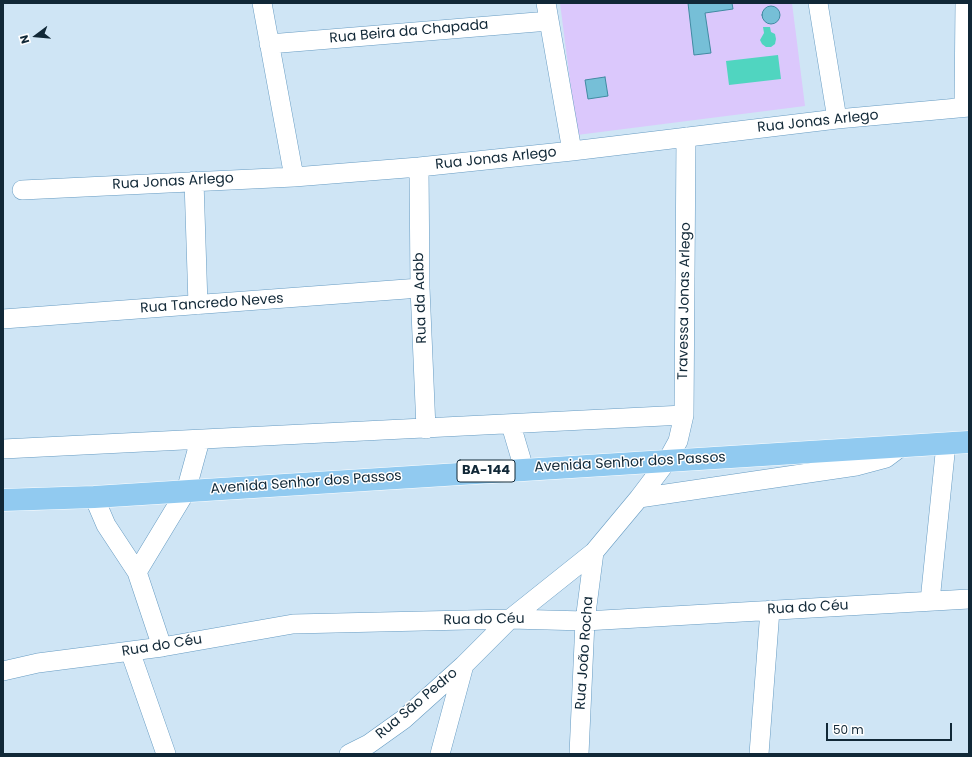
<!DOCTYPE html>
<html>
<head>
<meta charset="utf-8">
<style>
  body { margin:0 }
  #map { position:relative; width:972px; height:757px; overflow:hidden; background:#cfe5f5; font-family:Poppins,sans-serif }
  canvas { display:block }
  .frame { position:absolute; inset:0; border:4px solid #112837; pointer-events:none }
  .north { position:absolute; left:16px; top:16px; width:40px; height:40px; -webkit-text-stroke:3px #fff; paint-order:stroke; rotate:254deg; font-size:11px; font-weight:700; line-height:16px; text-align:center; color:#112837 }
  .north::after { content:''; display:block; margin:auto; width:14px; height:18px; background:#112837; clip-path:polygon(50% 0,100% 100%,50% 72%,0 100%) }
  .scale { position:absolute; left:826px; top:723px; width:126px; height:18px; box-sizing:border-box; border:2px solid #112837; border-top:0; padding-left:5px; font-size:12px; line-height:14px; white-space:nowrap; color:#112837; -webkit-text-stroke:3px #fff; paint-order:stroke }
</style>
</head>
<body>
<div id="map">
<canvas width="972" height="757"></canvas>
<div class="frame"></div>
<div class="north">N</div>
<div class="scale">50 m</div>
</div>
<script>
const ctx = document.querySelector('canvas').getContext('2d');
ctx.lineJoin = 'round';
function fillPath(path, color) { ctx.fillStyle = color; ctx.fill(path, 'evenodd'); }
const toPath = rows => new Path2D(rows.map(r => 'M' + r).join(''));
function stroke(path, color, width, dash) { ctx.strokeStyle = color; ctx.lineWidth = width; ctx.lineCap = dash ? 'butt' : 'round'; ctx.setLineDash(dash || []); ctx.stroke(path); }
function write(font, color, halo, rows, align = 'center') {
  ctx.font = font + ' Poppins,sans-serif'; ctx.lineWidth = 3; ctx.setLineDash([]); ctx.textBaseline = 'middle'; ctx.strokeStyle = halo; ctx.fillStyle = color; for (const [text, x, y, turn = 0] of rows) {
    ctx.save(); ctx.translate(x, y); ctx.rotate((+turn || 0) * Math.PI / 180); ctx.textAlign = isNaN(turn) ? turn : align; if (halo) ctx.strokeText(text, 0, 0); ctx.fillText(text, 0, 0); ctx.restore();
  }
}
fillPath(toPath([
  [560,3,792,3,805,106,577,135]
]), '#dbc8fc');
fillPath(toPath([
  [763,27,770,27,771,32,775,34,776,39,775,44,771,47,766,47,762,44,760,40,764,33],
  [778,55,781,79,729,85,726,61]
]), '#50d5c0');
const building = toPath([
  [688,3,732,3,733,9,705,13,711,53,694,55,688,3],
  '762 15a9 9 0 1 1 18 0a9 9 0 1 1-18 0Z',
  [605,77,608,96,588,99,585,80,605,77]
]);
fillPath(building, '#76bfd7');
stroke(building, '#418ba2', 1);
const street = toPath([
  [262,3,294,177],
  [546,3,572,151],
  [818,3,837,119],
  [269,44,549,21],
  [964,106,965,3],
  [419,167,420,288,426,429],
  [194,181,198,305],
  [22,190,294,177,419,167,572,151,837,119,969,107],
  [3,319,420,288],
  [511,425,524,469],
  [3,449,684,415],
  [94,497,106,525,137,572,162,647],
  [639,498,856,466,886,458,902,446],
  [137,572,186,491,200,440],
  [930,601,946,444],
  [130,651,166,754],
  [3,671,38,663,162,647,293,624,510,619,585,621,969,599],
  [349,754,369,744,404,719,464,665],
  [440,754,464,665,510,619,594,552,639,498,667,461,678,441,684,415,686,137],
  [579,754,585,621,594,552],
  [759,754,770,610]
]);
const primary = toPath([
  [3,500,94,497,969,442]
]);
stroke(street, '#669bc2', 20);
stroke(primary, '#fff', 23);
stroke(street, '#fff', 19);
stroke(primary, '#91caf0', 22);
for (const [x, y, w] of [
  [486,471,58]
]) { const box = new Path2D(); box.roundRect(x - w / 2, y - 11, w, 22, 3); ctx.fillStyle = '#fff'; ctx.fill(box); stroke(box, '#112837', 1); }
write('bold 13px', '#112837', null, [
  ["BA-144",486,471]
]);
write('14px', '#112837', '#fff', [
  ["Rua Beira da Chapada",409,32,-5],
  ["Rua Jonas Arlego",818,122,-6],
  ["Rua Jonas Arlego",496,159,-6],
  ["Rua Jonas Arlego",173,182,-3],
  ["Rua da Aabb",421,298,-92],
  ["Travessa Jonas Arlego",685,301,-89],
  ["Rua Tancredo Neves",212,304,-4],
  ["Avenida Senhor dos Passos",630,463,-3],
  ["Avenida Senhor dos Passos",306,483,-4],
  ["Rua do Céu",808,608,-3],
  ["Rua do Céu",484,620,-1],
  ["Rua do Céu",162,646,-9],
  ["Rua João Rocha",585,653,-86],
  ["Rua São Pedro",417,704,-40]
]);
</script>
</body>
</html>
